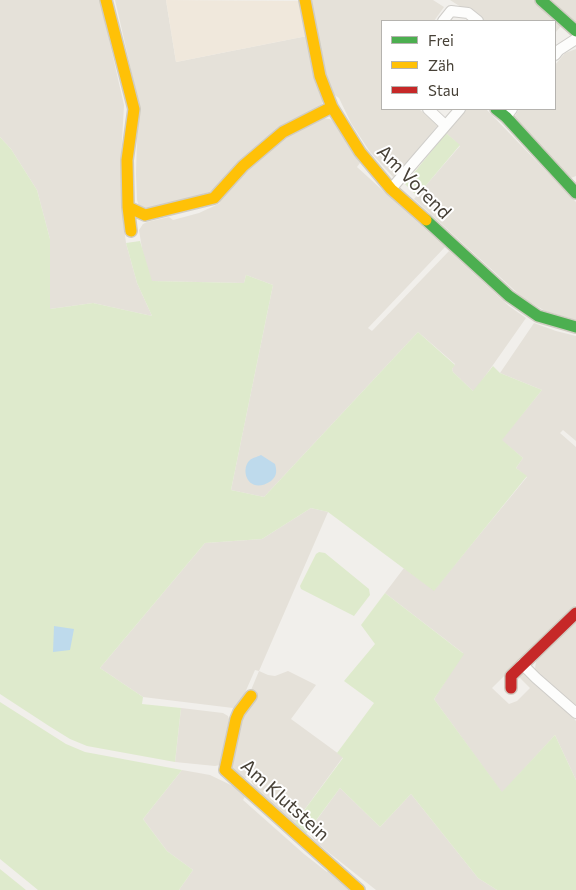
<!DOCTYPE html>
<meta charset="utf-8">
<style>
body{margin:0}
#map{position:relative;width:576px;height:890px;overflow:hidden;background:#f1efeb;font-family:Commissioner,sans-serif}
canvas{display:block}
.legend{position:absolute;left:381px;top:20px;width:175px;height:90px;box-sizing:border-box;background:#fff;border:1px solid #b5b3af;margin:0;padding:6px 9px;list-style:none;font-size:15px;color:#474137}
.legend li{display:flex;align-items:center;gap:10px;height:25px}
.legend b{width:25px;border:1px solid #b5b3af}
</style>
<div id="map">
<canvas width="576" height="890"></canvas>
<ul class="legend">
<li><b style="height:6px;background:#4caf50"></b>Frei</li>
<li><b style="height:6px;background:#ffc107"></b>Zäh</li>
<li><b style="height:6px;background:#c62828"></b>Stau</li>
</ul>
</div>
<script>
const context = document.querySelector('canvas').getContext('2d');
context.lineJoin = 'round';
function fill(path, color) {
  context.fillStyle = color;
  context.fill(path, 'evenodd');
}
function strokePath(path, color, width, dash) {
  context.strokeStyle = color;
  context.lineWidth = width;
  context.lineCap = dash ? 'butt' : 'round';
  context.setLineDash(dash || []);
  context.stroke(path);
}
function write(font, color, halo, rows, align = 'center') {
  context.font = font + ' Commissioner,sans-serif';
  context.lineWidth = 4;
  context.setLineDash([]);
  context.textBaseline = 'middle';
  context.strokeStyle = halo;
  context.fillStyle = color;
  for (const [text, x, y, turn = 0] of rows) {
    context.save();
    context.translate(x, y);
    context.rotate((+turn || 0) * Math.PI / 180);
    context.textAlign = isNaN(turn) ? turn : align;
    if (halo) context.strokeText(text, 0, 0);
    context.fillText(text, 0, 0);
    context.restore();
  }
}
const residential = new Path2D(`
 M0,0H100L124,105L121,158L123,219L126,243L137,283L152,316L93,303L50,309V239L37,190L11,149L0,137Z
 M115,0H166L176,62L307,36L323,101L322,104L210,192L149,210L139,206L137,200L136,174L138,100Z
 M311,0H433L444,7L434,21H382V109H419L438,125L394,178L370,152L351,123L339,98L330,92Z
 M450,0H535L562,25L555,33V21H483Z
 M544,0H576V26Z
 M576,49V176L571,178L514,118L519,109H555V65L565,53Z
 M466,109H486L576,202V320L545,311L523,298L414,199L460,146L446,133Z
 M322,118L330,119L335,123L360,163L357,167L445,247L368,328L372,331L449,251L509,306L526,318L474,392L453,372L452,369L455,364L418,332L264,497L231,490L273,285L246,275L244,283L151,281L143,255L139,230L143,224L147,222L169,217L173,220L199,213L214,206L220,203L219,200L266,152L292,134Z
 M534,323L556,331L576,336V441L563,430L560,433L576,447V605L492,688L509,704L517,701L530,688L519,677L524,672L572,716L576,721V780L555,735L502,793L434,699L463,653L385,593L404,568L434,590L527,477L516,468L523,458L501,440L542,390L500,373Z
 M311,508L328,512L259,671L268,675L275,676L288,671L316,685L291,719L343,757L294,824L255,789L248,775L244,780L234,770L232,767L238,721L259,671L255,670L240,704L233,708L143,697L100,668L205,543L262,539Z
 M576,620V706L566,697L564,699L536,673L535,669L536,661Z
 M181,708L223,713L228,716L229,719L220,765L215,766L175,762Z
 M182,770L210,775L237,788L246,795L243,800L304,854L327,872L330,868L358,890H179L193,870L167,851L143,819Z
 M340,788L380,827L411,794L478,878L497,890H376L323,848L315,841L311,835L313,825Z`);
const commercial = new Path2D(`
 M166,0L301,1L307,36L176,62Z`);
const green = new Path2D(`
 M446,133L460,145L417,196L405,184Z
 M0,137L11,149L37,190L50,239V309L93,303L152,316L137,283L126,243L140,241L152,281L244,283L246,275L273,285L231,490L264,497L418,332L455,365L452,369L453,372L473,391L493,366L500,373L542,390L502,440L523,458L516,468L527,476L434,591L328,512L311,508L262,539L205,543L100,668L143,697L142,704L181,708L175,762L87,746L70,739L49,726L0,694Z
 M319,552L325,553L369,589L370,595L354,616L301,589L300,586L316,554Z
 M385,593L464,654L434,699L502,792L555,735L576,780V890H497L478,878L411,794L380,827L340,788L306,834L294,824L343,758L337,753L374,703L344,681L375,644L361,625Z
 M0,702L66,744L85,752L182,770L143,819L167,851L193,870L179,890H38L0,859Z
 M0,869L26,890H0Z`);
const water = new Path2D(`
 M261,455L275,464C277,471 277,476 271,481C249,496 239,470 250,460C252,458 257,457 261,455Z
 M54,626L74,629L70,650L53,652Z`);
const street = new Path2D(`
 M443,21L451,11L468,13L478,21
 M555,55L559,50L576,39
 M428,109L445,125
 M506,117L512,109
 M391,189L460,109
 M522,664L536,678L576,713`);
const fast = new Path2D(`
 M541,0L576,31
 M496,109L506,117L576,193
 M426,220L509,296L538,316L576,327`);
const slow = new Path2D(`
 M106,0L134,109L127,160L128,207L131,231
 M305,0L320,76L332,107L360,152L391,189L426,220
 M128,207L145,215L214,198L243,166L283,132L332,107
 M251,696L239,712L236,719L225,770L359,890`);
const jam = new Path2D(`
 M511,688V676L576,613`);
const streetNames = [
 ["Am Vorend",414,182,45],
 ["Am Klutstein",285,800,42]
];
fill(residential, '#e5e1d9');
fill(commercial, '#f0e8dc');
fill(green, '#deeacc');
fill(water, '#bedaec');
strokePath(street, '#cfcdc9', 12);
strokePath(fast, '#d0ccc2', 14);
strokePath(slow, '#d0ccc2', 14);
strokePath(jam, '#d0ccc2', 14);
strokePath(street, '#fdfdfc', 10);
strokePath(fast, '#4caf50', 11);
strokePath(slow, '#ffc107', 11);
strokePath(jam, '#c62828', 11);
write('19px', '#474137', '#fff', streetNames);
</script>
